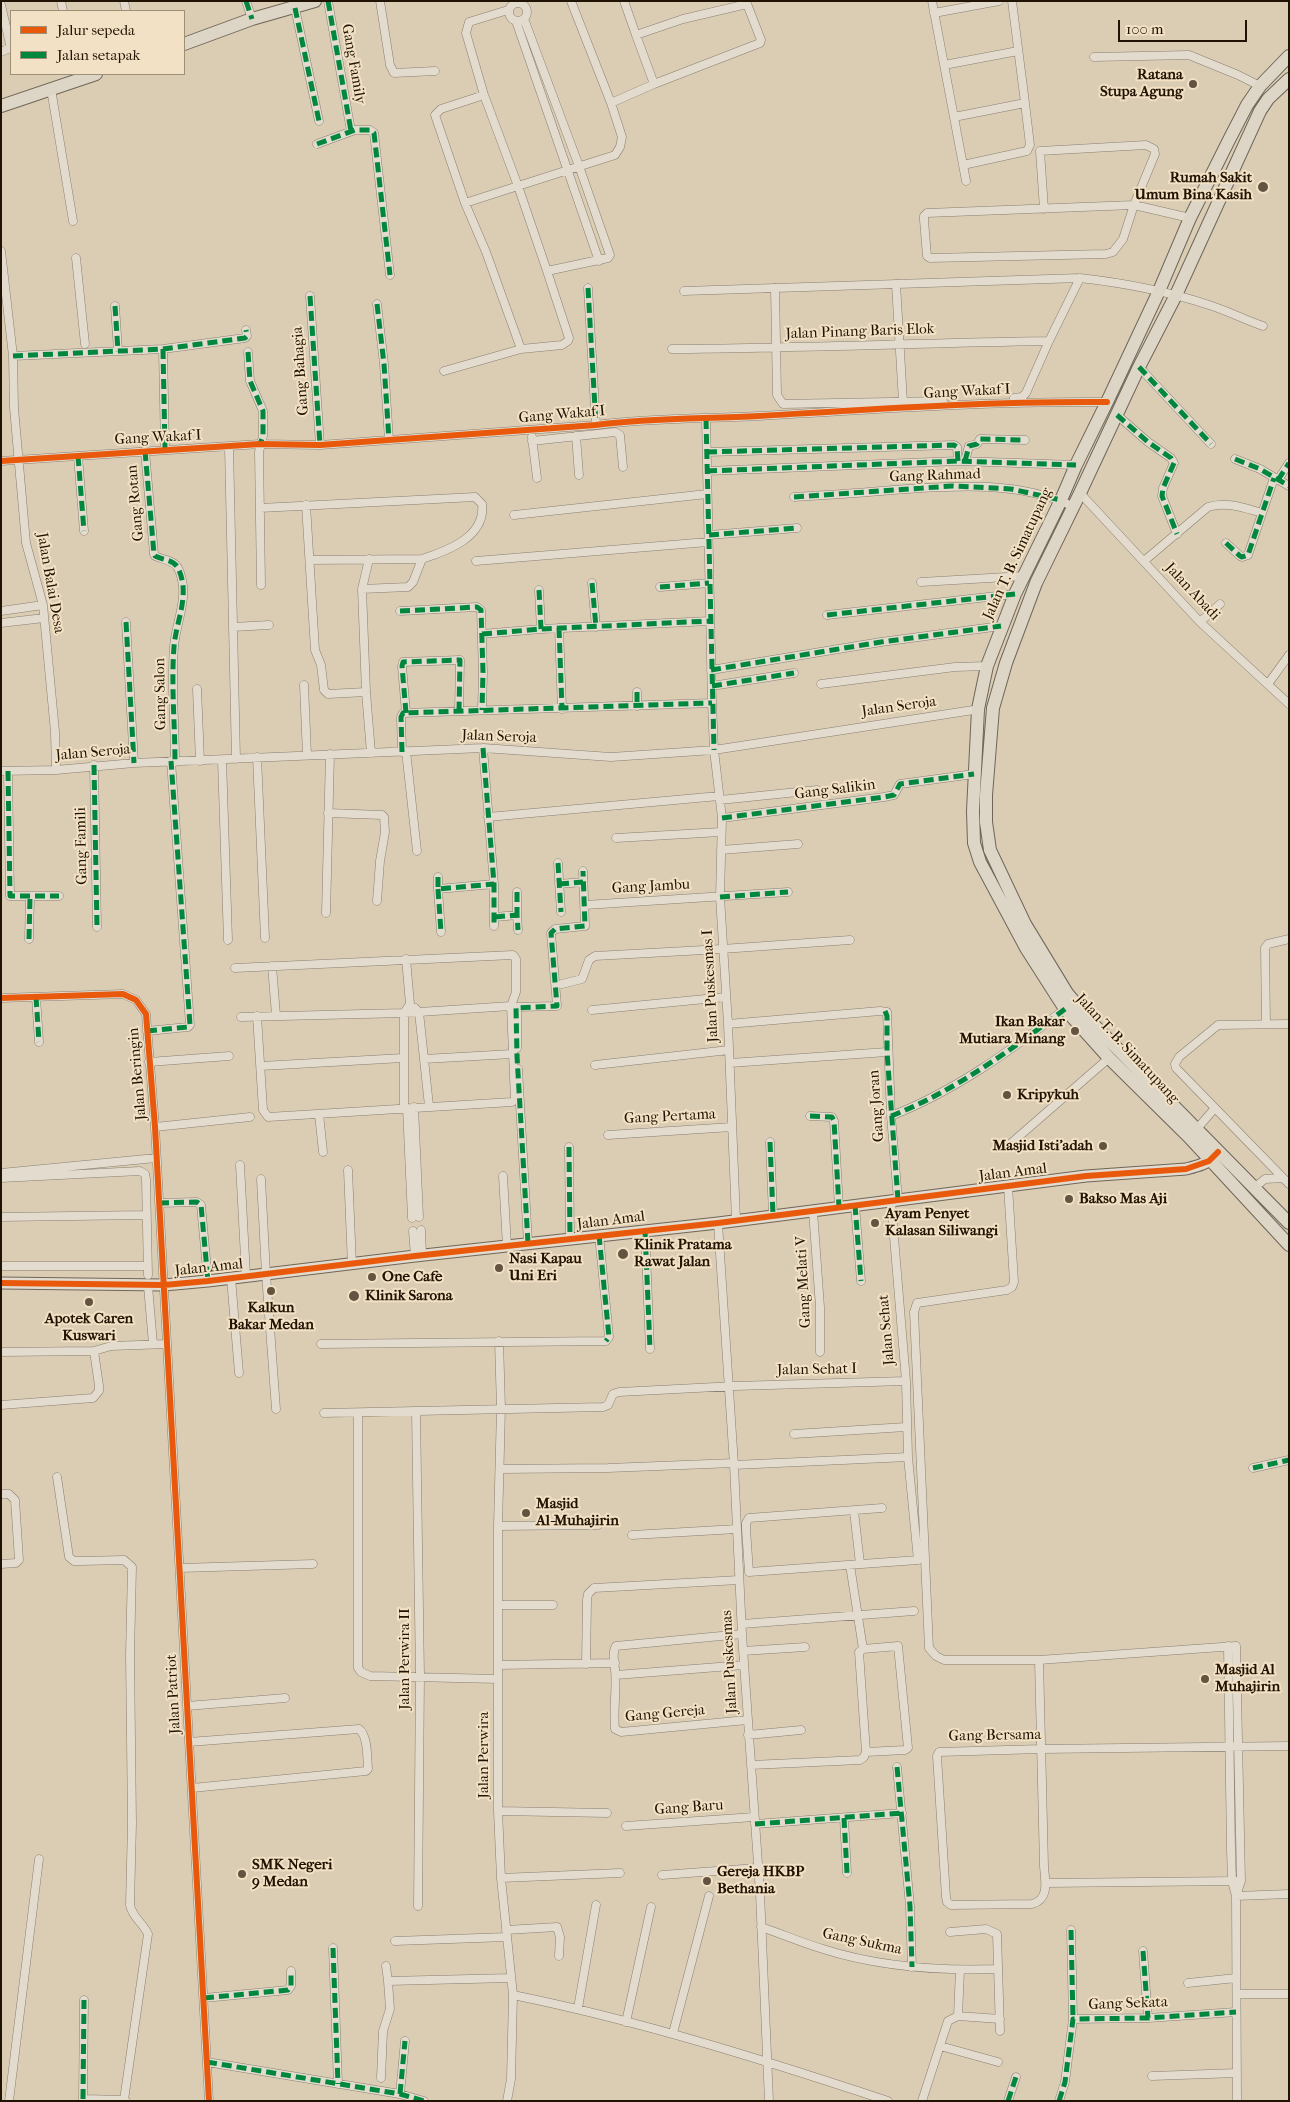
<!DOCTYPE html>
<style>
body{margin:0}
#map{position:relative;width:1290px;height:2102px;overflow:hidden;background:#dbcdb4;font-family:"IM FELL French Canon",serif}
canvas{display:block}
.frame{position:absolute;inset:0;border:2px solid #211303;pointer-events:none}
.legend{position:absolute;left:10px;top:10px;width:175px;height:65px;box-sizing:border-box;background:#f2e1c4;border:1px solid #9e8f77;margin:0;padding:6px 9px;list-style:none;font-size:15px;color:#211303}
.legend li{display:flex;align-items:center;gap:10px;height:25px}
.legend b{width:25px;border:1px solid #9e8f77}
.scale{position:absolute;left:1118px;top:20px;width:129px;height:22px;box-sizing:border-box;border:2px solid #211303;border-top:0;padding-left:6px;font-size:15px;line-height:18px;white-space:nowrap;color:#211303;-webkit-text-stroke:4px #f2e1c4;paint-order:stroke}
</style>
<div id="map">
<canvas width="1290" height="2102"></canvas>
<div class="frame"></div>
<ul class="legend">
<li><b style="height:6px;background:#e8590c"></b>Jalur sepeda</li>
<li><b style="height:6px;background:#00873e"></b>Jalan setapak</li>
</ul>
<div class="scale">100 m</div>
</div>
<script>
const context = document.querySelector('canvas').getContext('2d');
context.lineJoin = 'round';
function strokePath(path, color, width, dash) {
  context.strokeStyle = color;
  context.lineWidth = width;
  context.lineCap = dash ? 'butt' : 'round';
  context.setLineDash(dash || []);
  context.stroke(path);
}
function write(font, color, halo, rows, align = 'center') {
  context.font = font + ' "IM FELL French Canon",serif';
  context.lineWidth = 4;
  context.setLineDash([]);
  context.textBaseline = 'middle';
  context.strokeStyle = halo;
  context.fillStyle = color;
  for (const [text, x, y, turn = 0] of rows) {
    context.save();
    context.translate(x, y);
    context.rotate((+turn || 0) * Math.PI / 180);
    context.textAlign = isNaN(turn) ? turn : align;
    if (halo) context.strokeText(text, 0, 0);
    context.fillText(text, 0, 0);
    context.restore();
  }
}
const street = new Path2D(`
 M61,1L63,11
 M124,1L126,11
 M246,1L252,19
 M328,1L351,131
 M380,1L390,65L394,73L435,71
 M932,1L963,165L1027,151L1030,145L1025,103
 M509 12a9 9 0 1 1 18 0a9 9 0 1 1-18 0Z
 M1,5L10,44V48L1,52
 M295,8L319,121
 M508,10L469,22L466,33L484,95L518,186L547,271
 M934,13L999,1
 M524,19L579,166L610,255L608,258L547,271L569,338L568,341L562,345L521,349L486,252L465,203L568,170L615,155L620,147L622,137L611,103L571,1
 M516,21L599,261
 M636,35L654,84
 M1094,57L1189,55L1238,75L1260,86
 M944,65L1018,51
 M51,89L73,221
 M611,103L654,84L760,43L761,40L747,4L683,19L636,35L624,1
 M954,117L1025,103L1012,1
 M317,144L355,130H370L374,133L390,275
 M963,165L966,181
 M465,203L435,115L441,109L484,95
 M1044,209L1040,151L1146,145L1154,149L1155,154L1134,205L1123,239L1113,252L1106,254L930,258L927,256L924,220V216L927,213L1134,205L1190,218
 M1,251L13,356L14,408L26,543L43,605L55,732L56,770
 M76,258L85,344
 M896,284L903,402
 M588,288L596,425
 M775,288L777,395L783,404L943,401
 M684,291L1080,278C1124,283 1167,291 1209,305C1228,311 1245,320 1263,326
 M310,296L320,445
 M377,304L384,364L389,440
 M115,306L118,351
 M163,349L165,449
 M672,349C798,348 923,343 1049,341
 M248,352L250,381L263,411V436L259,452L261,585
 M13,356L163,349L245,338L247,336L246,330
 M1139,367L1211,444
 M444,371L521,349
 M1014,398L1022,397L1026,393L1049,341L1080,278
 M1117,415L1148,442L1171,458L1174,463L1163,488L1162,496L1177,534
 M706,419L712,703L714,750L722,818L720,897L728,1024L736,1220
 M576,436L579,475
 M532,437L537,478
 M532,441L615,432L620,435L623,467
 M229,447L236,759
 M145,451L154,554L155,556C163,560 174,560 178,568C191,595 176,620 174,647C171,685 175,724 175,762
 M707,452L954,445L957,447L958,461
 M78,456L84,531
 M1235,459L1260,469L1289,486
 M1,461L260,444L320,445L596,425C650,418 704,419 759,416C875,409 991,401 1107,402
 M965,461L969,446L977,444L980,439L1025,440
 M707,471L958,461L1076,465
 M1278,480L1289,463
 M1080,493L1200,622L1289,704
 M794,497C827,495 860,493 893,490C952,486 1019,480 1074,507
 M306,505L315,650L321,665L324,690L328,694L366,692
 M260,508L475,497L482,504C486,537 447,551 422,559L310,560
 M514,515L707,494
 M709,535L797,528
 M1226,543L1240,556L1242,557L1248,555L1274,478
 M369,559L362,589L366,692L371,753
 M476,561L708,542
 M1144,561L1208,507C1227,501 1244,508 1262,513
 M921,582L1024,576
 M592,583L596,627
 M660,587L709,583
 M362,589L408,587L413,582L422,559
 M539,590L541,629
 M1,611L43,605
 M400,611L477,607L481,610L483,672L482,710
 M827,615L1015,594
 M126,622L134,763
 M1200,622L1220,604
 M1,623L44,618
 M233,627L269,625
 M559,628L562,709
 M482,634L541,629L710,621
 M711,670L881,642L1001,626
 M821,684L955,667L987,666
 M1268,684L1289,655
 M304,685L307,755
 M712,686L794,673
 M197,689L200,761
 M637,692V706
 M406,713L402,666L403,662L460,660L459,711
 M483,748L494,884V926
 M406,751L417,851
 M402,752L401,717L403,713L712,703
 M257,757L265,938
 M222,760L228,940
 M94,765L97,927
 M1,771L56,770L134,763L483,748L611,757L714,750L980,709
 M8,771L10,896H59
 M720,800L817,790
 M328,813L382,815L384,817L385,832L380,861L377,901
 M488,817L719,796
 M722,818L884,797L894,795L900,784L974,774
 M616,838L721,832
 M721,850L798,844
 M558,863L561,912
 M438,877V889L494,884
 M559,884L583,882
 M438,889L441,932
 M517,892V915
 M585,905L788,892
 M326,913L330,754
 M495,917L517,915L518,930
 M29,939L30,897
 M272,966L276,1015
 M235,968L513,955L516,959V992L511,1006L515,1100L512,1102L268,1117L263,1110L257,1016
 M562,984L582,979L589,960L595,956L722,949L850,940
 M36,997L39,1042
 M1,998L123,994L136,1000L146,1014L155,1127L209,2101
 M415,1008L419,1012L429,1106
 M592,1010L726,997
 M241,1017L404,1013L511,1006
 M728,1024L880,1011L887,1012L891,1116L898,1200
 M1266,1024L1265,948L1268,944L1289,939
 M1289,1024L1218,1025L1179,1057L1175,1064L1176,1068L1289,1184
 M147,1031L188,1027L190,1025L171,761
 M517,1048V1007L557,1006L551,933L555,929L585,926L583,871
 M424,1059L512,1054
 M149,1062L229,1056
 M730,1063L887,1052
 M595,1065L729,1050
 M261,1066L403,1058
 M518,1069L528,1243
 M414,1107L419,1217
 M407,1108L412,1218
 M404,1109V1013L410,1004L406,959
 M319,1114L323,1152
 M810,1116L832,1117L834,1121L839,1207
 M891,1116C955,1091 1011,1050 1065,1009
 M155,1127L250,1117
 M1195,1131L1215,1108
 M608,1135L732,1127
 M770,1142L773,1215
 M1009,1145L1109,1058
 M569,1147L570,1239
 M240,1165L246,1276
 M348,1170L352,1265
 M1,1173L156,1158
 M503,1176L507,1246
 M1,1178L140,1171L145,1174L146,1179L148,1275
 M261,1179L266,1274L276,1409
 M1008,1186L1014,1282L1012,1287L1007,1290L917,1303L914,1312L929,1648L936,1656L944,1660H1039L1236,1646L1241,1881L1236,1896
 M1255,1187L1265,1179L1283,1178
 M159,1203L197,1202L201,1205L208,1281
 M855,1205L861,1281
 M813,1211L820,1307V1352
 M1,1217L145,1215
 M718,1223L734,1465L742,1634L760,1893L769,2101
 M421,1230L422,1255
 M645,1230L650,1349
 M413,1231L415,1256
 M1,1266H147
 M231,1278L239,1373
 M148,1286L153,1344
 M499,1341L501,1408L498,1526V1811L501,1878L513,1995L511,2079L507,2101
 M321,1344L606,1341L609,1337L599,1235
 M1,1352L94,1351L111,1346L167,1344
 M1,1405L93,1398L99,1391V1386L94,1351
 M416,1411L420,1676L418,1906
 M324,1413L603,1407L608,1405L613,1394L619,1392L735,1386L906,1381
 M358,1413V1668L361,1672L370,1676L498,1679
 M794,1434L906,1427
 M734,1465L908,1457
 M1253,1468L1289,1460
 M500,1469L608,1468L734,1463
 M57,1477L69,1557L74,1561H80L124,1560L132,1567L130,1655L132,1823L130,1905C132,1917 143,1923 148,1934L124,2100L126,2101
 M1,1494H9L15,1500L19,1560L16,1563L1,1564
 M882,1508L749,1518L746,1523V1529L749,1572L918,1560L908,1457L906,1381L891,1201
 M854,1511L860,1564
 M498,1526L598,1525
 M632,1535L737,1529
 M850,1565L863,1649
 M180,1568L313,1564
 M498,1605H553
 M742,1624L914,1611
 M742,1634L616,1646C612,1652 614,1662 615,1669C617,1689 613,1709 615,1729L621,1732L747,1720
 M1228,1646L1231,1850L1232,1881L1236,1896L1237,2101
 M743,1651L805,1647
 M1039,1660L1044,1866C1045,1881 1050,1899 1032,1904L951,1905L947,1902L946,1897L937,1756L939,1752L1041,1749L1289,1746
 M586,1664L587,1600L588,1594L594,1588L739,1580
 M498,1665L615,1663
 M616,1675L744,1665
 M187,1706L285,1698
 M748,1735L801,1730
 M189,1742L359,1729C368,1736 367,1757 368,1769L366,1771L192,1788
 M751,1765L860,1760L864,1757L866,1752L859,1652L863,1649L898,1646L908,1748L905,1750L866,1752
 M897,1767L910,1906L912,1967
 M498,1811L607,1813
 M844,1818L847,1873
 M755,1824L902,1813
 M626,1826L754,1817
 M662,1875L757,1868
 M501,1878L620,1873
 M1046,1883L1236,1881
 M1236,1896L1289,1894
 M761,1927C782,1934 802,1943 823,1949C879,1967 940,1971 998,1969
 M506,1930L557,1927L560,1937L559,1956
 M1071,1930L1073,2019
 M950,1932L986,1929L997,1934L1000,2031
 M395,1941L507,1937
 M333,1948L338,2084
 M1143,1951L1148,2018
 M386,1966L388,1981L511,1978
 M1188,1983L1236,1978
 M1237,1994H1289
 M513,1995C641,2021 764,2060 888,2101
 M204,1998L288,1990L291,1986V1971
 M578,2008L596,1905
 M958,2016L960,1970
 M626,2022L651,1907
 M673,2033L709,1896
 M940,2046L998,2062
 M207,2062L400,2094L424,2101
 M1152,2076L1237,2073
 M381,2078L383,2031L390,2009L388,1981
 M400,2094L405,2041
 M83,2099L124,2100
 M9,2101L39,1859
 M83,2101L84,2000
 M922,2101L948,2021L958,2016L1000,2019
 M1008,2101L1016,2077
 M1059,2101L1065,2082L1073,2019L1148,2018L1236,2012`);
const secondary = new Path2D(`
 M1,1283L164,1285L208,1281L415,1256L718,1223L1086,1176L1186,1169C1198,1166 1207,1164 1215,1155`);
const primary = new Path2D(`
 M184,44L252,19L315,1
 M1289,56L1260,86L1247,105L1229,140L1190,218L1159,291L1107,402L1076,465L1061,500L1015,594L987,666L978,709L973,811L974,843L980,862L1026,948L1065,1009L1109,1058L1189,1137L1289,1245
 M1289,79L1268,99L1260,111L1176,295L1139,367L1080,493L1036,583L1006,663L993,708L986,795V822L990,850L1025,924L1067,993L1093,1024L1289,1223
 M1,106L96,74`);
const quiet = new Path2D(`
 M246,1L252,19
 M328,1L351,131
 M295,8L319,121
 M317,144L355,130H370L374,133L390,275
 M588,288L596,425
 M310,296L320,445
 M377,304L384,364L389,440
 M115,306L118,351
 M163,349L165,449
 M248,352L250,381L263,411V436L260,444
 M13,356L163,349L245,338L247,336L246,330
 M1139,367L1211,444
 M1117,415L1148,442L1171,458L1174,463L1163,488L1162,496L1177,534
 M706,419L714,750
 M145,451L154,554L155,556C163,560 174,560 178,568C191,595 176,620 174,647C171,685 175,724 175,762
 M707,452L954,445L957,447L958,461
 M78,456L84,531
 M1235,459L1260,469L1289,486
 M965,461L969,446L977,444L980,439L1025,440
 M707,471L958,461L1076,465
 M1278,480L1289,463
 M794,497L952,486L1011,489L1061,500
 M709,535L797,528
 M1226,543L1240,556L1242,557L1248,555L1274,478
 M592,583L596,627
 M660,587L709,583
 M539,590L541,629
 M400,611L477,607L481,610L483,672L482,710
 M827,615L1015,594
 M126,622L134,763
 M559,628L562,709
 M482,634L541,629L710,621
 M711,670L881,642L1001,626
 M712,686L794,673
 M637,692V706
 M406,713L402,666L403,662L460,660L459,711
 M483,748L494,884V926
 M402,752L401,717L403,713L712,703
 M94,765L97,927
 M8,771L10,896H59
 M722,818L884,797L894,795L900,784L974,774
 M558,863L561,912
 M438,877V889L494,884
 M559,884L583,882
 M438,889L441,932
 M517,892V915
 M720,897L788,892
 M495,917L517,915L518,930
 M29,939L30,897
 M36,997L39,1042
 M885,1011L887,1016V1052L898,1200
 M147,1031L188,1027L190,1025L171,761
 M810,1116L832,1117L834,1121L839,1207
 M891,1116C955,1091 1011,1050 1065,1009
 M770,1142L773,1215
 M569,1147L570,1239
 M159,1203L197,1202L201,1205L208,1281
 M855,1205L861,1281
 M645,1230L650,1349
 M599,1235L609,1337L606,1341
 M528,1243L517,1056L516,1008L557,1006L551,933L555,929L585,926L583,871
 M1253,1468L1289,1460
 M897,1767L910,1906L912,1967
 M844,1818L847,1873
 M755,1824L902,1813
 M1071,1930L1073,2019
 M333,1948L338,2084
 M1143,1951L1148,2018
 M204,1998L288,1990L291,1986V1971
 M207,2062L400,2094L424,2101
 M400,2094L405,2041
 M83,2099L84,2000
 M1008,2101L1016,2077
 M1059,2101L1065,2082L1073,2019L1148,2018L1236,2012`);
const cycleway = new Path2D(`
 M1,461L260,444L320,445L596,425C650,418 704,419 759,416C875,409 991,401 1107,402
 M1,998L123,994L136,1000L146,1014L155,1127L209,2101
 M1,1283L164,1285L208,1281L415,1256L718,1223L1086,1176L1186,1169L1209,1161L1218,1152`);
const markers = [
 [1193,84,5,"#625441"],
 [1263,187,6,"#625441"],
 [1075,1031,5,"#625441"],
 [1007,1095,5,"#625441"],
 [1103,1146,5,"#625441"],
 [1069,1199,5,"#625441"],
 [875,1223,5,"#625441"],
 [623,1254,6,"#625441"],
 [499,1268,5,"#625441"],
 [372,1277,5,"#625441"],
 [271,1291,5,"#625441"],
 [354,1296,6,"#625441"],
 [89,1302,5,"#625441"],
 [526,1513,5,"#625441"],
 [1205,1679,5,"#625441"],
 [242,1874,5,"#625441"],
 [707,1881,5,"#625441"]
];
const streetNames = [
 ["Gang Family",353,64,80],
 ["Jalan Pinang Baris Elok",860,332,-2],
 ["Gang Bahagia",301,371,-94],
 ["Gang Wakaf I",967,392,-3],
 ["Gang Wakaf I",562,415,-5],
 ["Gang Wakaf I",158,438,-3],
 ["Gang Rahmad",935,476,-2],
 ["Gang Rotan",136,503,-95],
 ["Jalan T. B. Simatupang",1018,554,-65],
 ["Jalan Balai Desa",50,583,80],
 ["Jalan Abadi",1192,592,47],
 ["Gang Salon",161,694,-91],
 ["Jalan Seroja",899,707,-8],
 ["Jalan Seroja",499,737,2],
 ["Jalan Seroja",93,753,-5],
 ["Gang Salikin",835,790,-7],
 ["Gang Famili",82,846,-91],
 ["Gang Jambu",651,887,-3],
 ["Jalan Puskesmas I",711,986,-93],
 ["Jalan T. B. Simatupang",1127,1049,47],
 ["Jalan Beringin",138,1074,-95],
 ["Gang Joran",877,1106,-94],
 ["Gang Pertama",670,1117,-3],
 ["Jalan Amal",1013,1173,-7],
 ["Jalan Amal",611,1221,-7],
 ["Jalan Amal",209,1268,-6],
 ["Gang Melati V",804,1282,-93],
 ["Jalan Sehat",887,1330,-95],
 ["Jalan Sehat I",817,1370,-1],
 ["Jalan Perwira II",405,1659,-90],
 ["Jalan Puskesmas",730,1662,-93],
 ["Jalan Patriot",174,1694,-93],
 ["Gang Gereja",665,1714,-5],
 ["Gang Bersama",995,1736,-1],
 ["Jalan Perwira",484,1755,-90],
 ["Gang Baru",689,1808,-4],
 ["Gang Sukma",862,1942,12],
 ["Gang Sekata",1128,2004,-2]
];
const poiNames = [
 ["Ratana",1183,75,"right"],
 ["Stupa Agung",1183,92,"right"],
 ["Rumah Sakit",1252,178,"right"],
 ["Umum Bina Kasih",1252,195,"right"],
 ["Ikan Bakar",1065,1022,"right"],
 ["Mutiara Minang",1065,1039,"right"],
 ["Kripykuh",1017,1095],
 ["Masjid Isti'adah",1093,1146,"right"],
 ["Bakso Mas Aji",1079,1199],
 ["Ayam Penyet",885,1214],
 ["Kalasan Siliwangi",885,1231],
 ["Klinik Pratama",634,1245],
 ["Rawat Jalan",634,1262],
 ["Nasi Kapau",509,1259],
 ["Uni Eri",509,1276],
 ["One Cafe",382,1277],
 ["Klinik Sarona",365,1296],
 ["Kalkun",271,1308,"center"],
 ["Bakar Medan",271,1325,"center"],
 ["Apotek Caren",89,1319,"center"],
 ["Kuswari",89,1336,"center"],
 ["Masjid",536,1504],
 ["Al-Muhajirin",536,1521],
 ["Masjid Al",1215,1670],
 ["Muhajirin",1215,1687],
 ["SMK Negeri",252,1865],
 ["9 Medan",252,1882],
 ["Gereja HKBP",717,1872],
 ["Bethania",717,1889]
];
strokePath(street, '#8a7f70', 9);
strokePath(secondary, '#6f6658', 13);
strokePath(primary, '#6f6658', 14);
strokePath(street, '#e2dbce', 8);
strokePath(secondary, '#e2dbce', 11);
strokePath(primary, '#ddd5c6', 12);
strokePath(quiet, '#00873e', 5, [10, 5]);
strokePath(cycleway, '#e8590c', 6);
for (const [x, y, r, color] of markers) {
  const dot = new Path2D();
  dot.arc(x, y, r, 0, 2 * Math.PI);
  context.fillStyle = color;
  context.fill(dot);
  strokePath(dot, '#f2e1c4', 2);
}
write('15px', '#211303', '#f2e1c4', streetNames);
write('bold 15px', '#211303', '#f2e1c4', poiNames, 'left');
</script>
